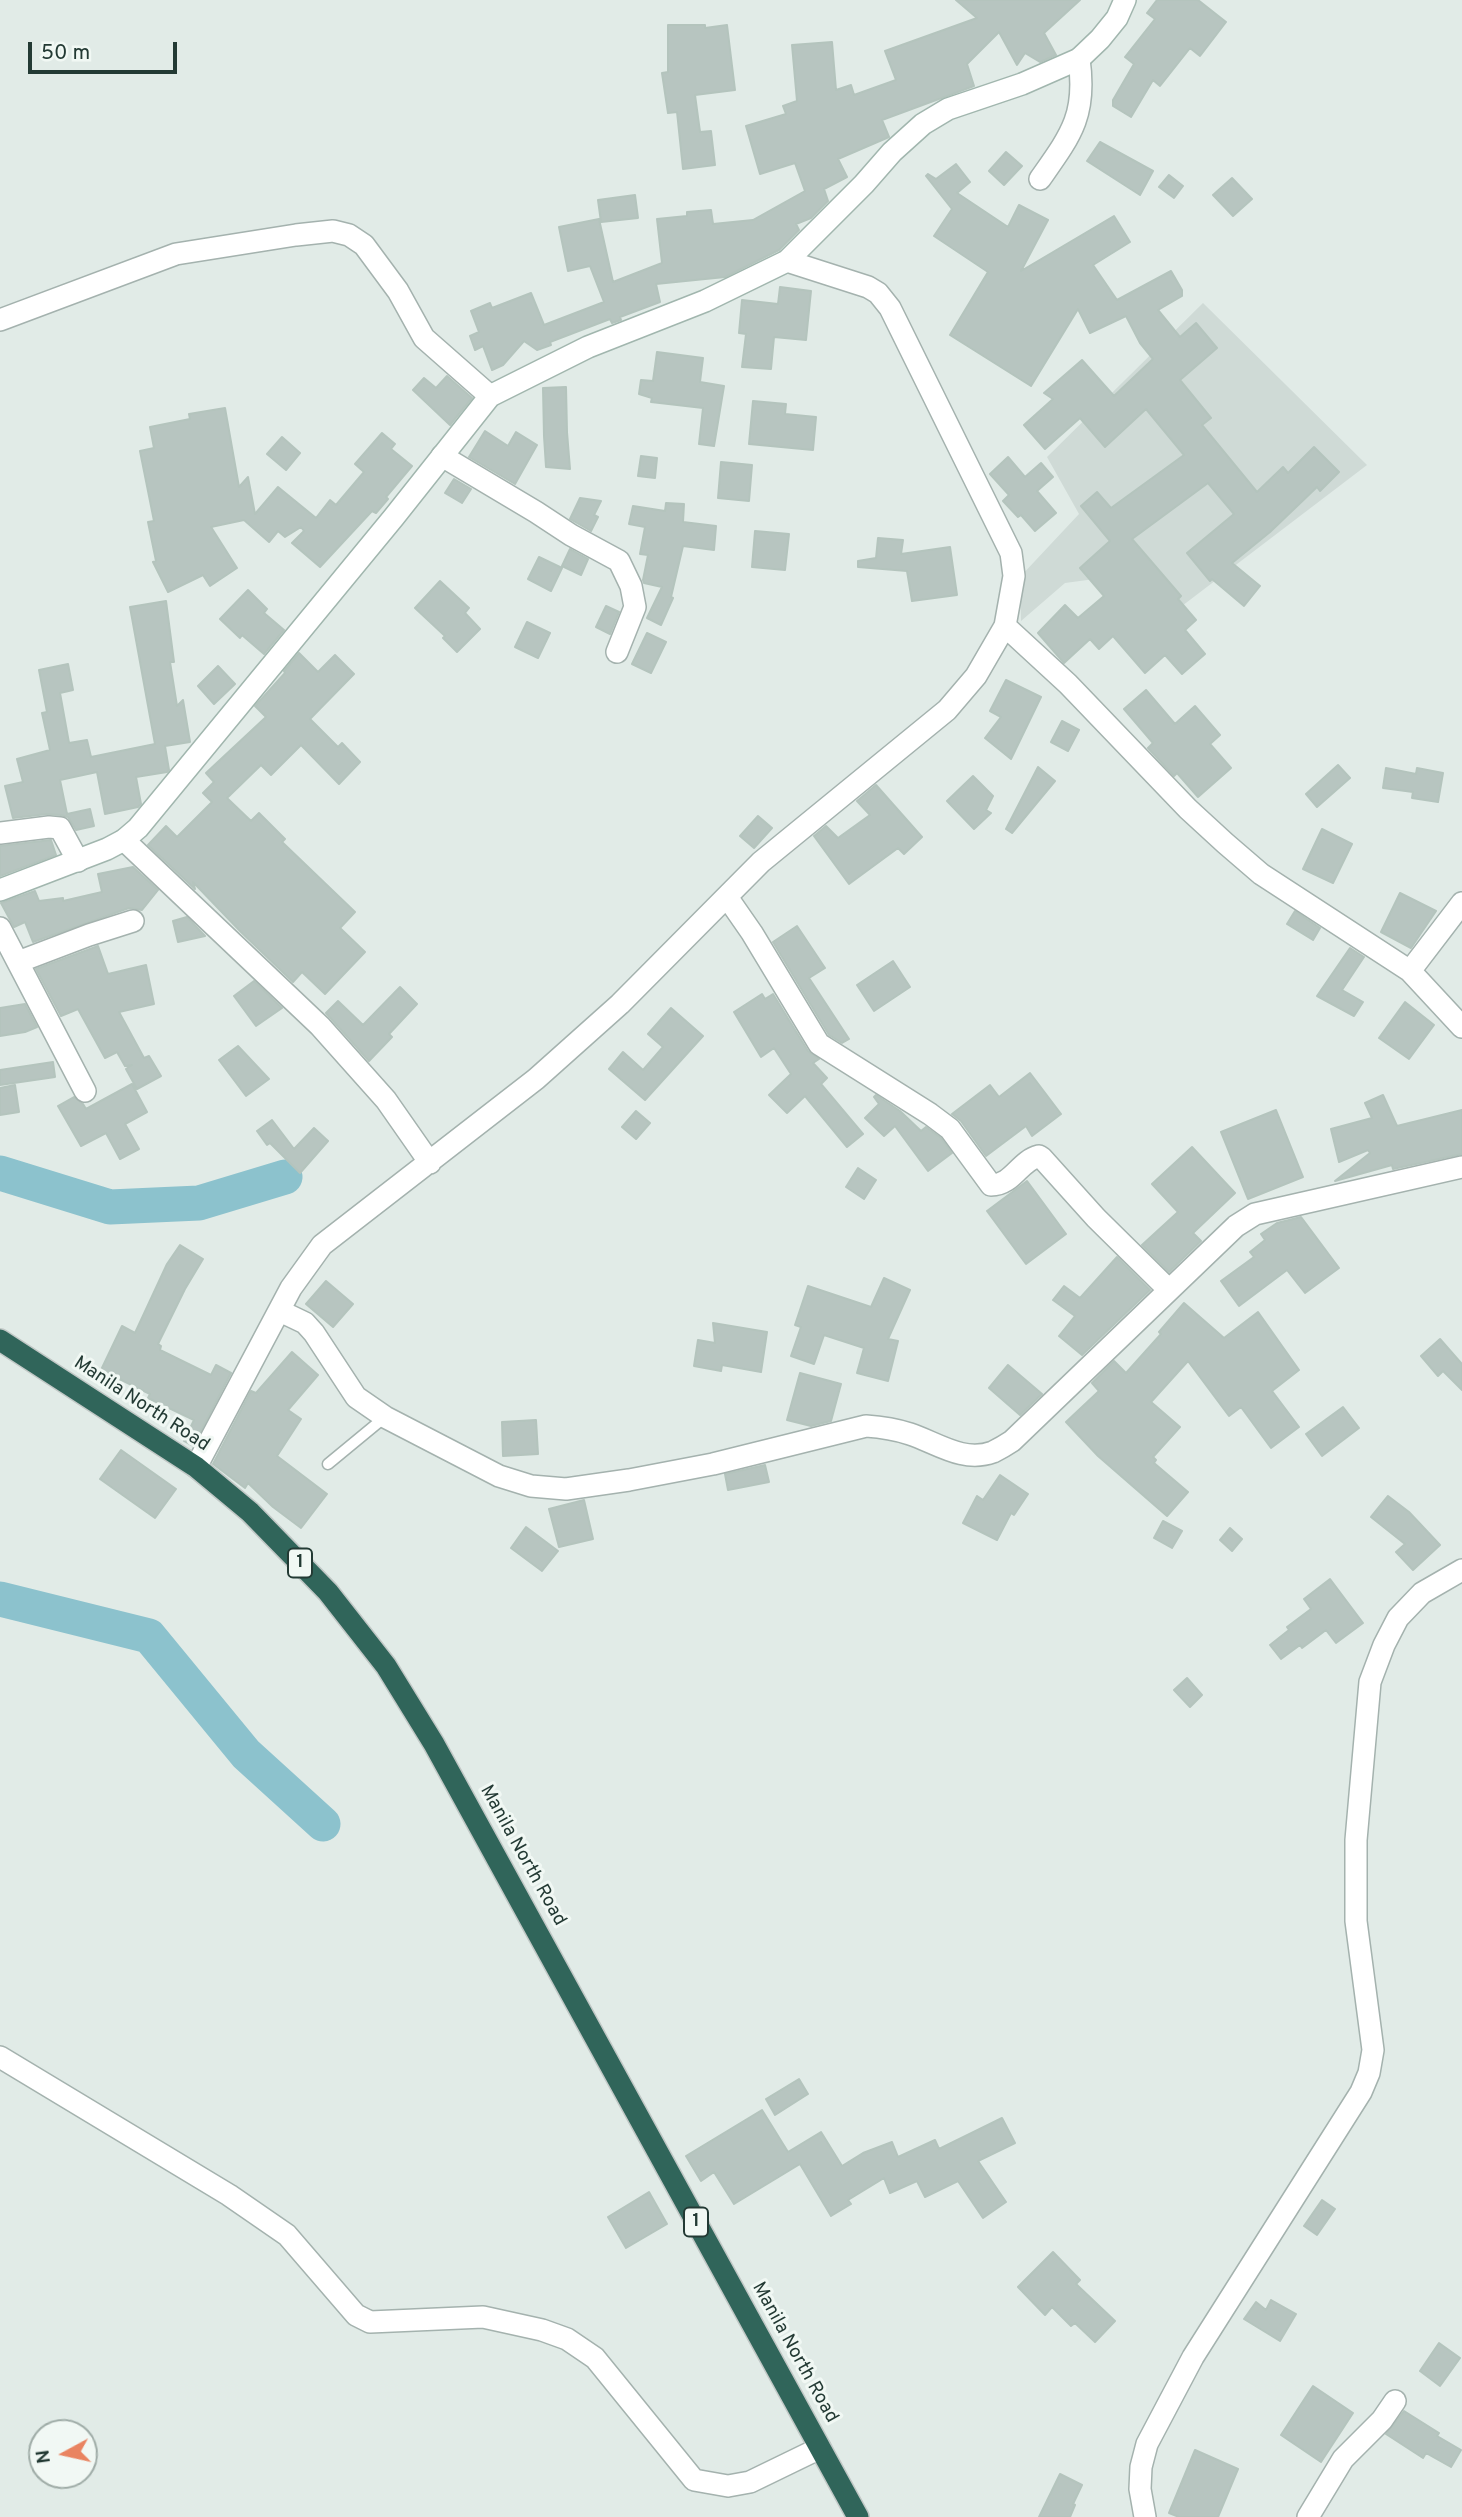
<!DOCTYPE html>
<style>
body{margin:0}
#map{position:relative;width:1462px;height:2517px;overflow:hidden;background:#e1ebe7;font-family:Overpass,sans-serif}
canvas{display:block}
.north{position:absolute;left:28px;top:2419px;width:70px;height:70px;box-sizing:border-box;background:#f1f8f4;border:2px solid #9faca7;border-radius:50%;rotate:262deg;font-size:19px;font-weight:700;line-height:28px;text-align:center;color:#233a34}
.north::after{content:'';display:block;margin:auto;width:24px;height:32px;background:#e98461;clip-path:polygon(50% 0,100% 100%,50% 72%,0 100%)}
.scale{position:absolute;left:28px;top:42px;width:149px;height:32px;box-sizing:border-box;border:4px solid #233a34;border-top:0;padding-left:9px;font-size:21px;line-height:24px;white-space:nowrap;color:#233a34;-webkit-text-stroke:5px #f1f8f4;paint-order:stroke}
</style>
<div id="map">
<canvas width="1462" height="2517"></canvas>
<div class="north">N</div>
<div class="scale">50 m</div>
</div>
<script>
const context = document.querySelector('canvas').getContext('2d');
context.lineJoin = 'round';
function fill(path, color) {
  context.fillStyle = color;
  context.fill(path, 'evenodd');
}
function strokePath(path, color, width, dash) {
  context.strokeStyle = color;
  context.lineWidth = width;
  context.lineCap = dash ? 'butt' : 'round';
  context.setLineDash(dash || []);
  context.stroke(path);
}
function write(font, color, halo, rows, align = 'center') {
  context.font = font + ' Overpass,sans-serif';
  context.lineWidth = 6;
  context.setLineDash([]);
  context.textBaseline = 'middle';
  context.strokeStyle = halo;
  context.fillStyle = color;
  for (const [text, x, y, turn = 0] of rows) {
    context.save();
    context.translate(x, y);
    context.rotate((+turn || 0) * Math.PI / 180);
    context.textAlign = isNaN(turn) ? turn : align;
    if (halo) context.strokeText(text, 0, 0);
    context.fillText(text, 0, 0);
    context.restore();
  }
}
const built = new Path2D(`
 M1203,303L1367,465L1157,625L1117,576L1065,583L1021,621L1020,577L1079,514L1047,457Z`);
const river = new Path2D(`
 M0,1173L110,1207L199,1203L285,1177
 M0,1599L149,1636L246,1754L323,1824`);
const building = new Path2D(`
 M956,0H1080L1044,33L1056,55L1040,62L1025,53L1017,65L999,32L967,64L974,86L882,120L889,137L838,159L847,177L824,189L828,201L811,218L796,224L799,230L779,250L725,277L656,284L660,302L620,317L621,320L612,323L610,319L550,342L551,345L537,350L524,341L503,365L492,370L483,346L475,350L470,336L479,332L471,311L490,303L492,308L531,293L544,325L604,302L590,266L568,271L559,227L599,219L613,282L662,263L657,219L687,216V212L711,210L713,224L753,220L805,191L795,163L760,174L746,126L786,114L783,106L797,101L792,45L832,42L836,90L851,85L854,95L896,80L885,51L977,18Z
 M1157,0H1198L1226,22L1200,56L1190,48L1160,86L1153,80L1131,117L1113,106V100L1134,64L1125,57L1155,19L1147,13Z
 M668,25H705V28L727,25L735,90L695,95L700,132L711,131L715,165L683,169L677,112L668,113L662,73L668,72Z
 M1100,142L1153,171L1140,195L1087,161Z
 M1006,152L1022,166L1004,185L989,171Z
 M956,164L970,182L957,193L1008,227L1019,205L1048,220L1021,271L1114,216L1130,242L1093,265L1117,300L1171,271L1182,290V296L1158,310L1180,337L1196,323L1217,348L1180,380L1211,418L1202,425L1257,492L1283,467L1288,473L1314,447L1339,472L1320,491L1317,487L1270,532L1232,563L1260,586L1244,606L1212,579L1210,581L1187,553L1234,514L1208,483L1132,539L1181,596L1178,599L1196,620L1185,630L1205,654L1182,674L1165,655L1145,673L1113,636L1099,649L1090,639L1064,663L1038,633L1065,605L1078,618L1104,596L1080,568L1110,541L1081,506L1097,492L1111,508L1184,455L1146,409L1105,447L1080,418L1045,449L1024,425L1053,399L1044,393L1082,360L1114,396L1153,359L1140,343L1126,316L1090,333L1078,309L1031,386L950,335L988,272L934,236L952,209L926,176L928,174L936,179Z
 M1169,175L1183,186L1174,198L1159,187Z
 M1232,178L1252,199L1233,216L1213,195Z
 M635,195L638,218L601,222L598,200Z
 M780,287L811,291L806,340L774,337L771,369L742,367L746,334L739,333L742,300L778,304Z
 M657,352L703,358L700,382L724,386L714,446L699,444L703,408L651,402L652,398L639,394L641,380L653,381Z
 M447,376L472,398L450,425L413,390L424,378L436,388Z
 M566,387L567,432L570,469L546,467L544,436L543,388Z
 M753,401L786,404L785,414L816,417L813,450L749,444Z
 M225,408L239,487L248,477L255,514L278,487L316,518L330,500L336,505L364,472L355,464L382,433L395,444L391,449L412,466L386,497L388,499L376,513L372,511L320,567L292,543L304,531L301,527L285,537L278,531L269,542L244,520L211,527L237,568L210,586L203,575L168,592L153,562L156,561L148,522L154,521L140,451L154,448L150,427L190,419L189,414Z
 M485,431L508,446L516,432L537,445L515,484L469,457Z
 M282,437L300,453L286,470L267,454Z
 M641,456L657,458L655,478L638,476Z
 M1008,457L1025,477L1041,463L1053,477L1037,491L1056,513L1035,531L1021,515L1018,517L1003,501L1009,495L990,474Z
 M721,462L752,465L749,501L718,498Z
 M454,479L471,489L462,503L445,493Z
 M580,498L601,501L594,515L598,517L591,531L570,519Z
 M666,503L684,504L683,522L716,526L714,550L683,546L671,597L673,598L661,625L647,618L662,587L644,583L643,580L648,555L640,554L645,527L629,524L633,506L665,511Z
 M755,531L789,534L785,570L752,567Z
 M878,538L903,540L901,554L950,547L957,595L912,601L907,571L858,567V561L876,558Z
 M570,549L588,559L581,575L562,566Z
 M539,557L562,568L551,591L528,579Z
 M440,581L469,608L465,613L480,629L457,652L443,638L445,636L415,608Z
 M248,590L267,609L264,613L284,630L264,654L242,635L240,638L220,619Z
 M166,601L174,662H170L177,706L183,700L190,742L165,746L169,770L167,772L136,777L141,804L138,807L105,814L97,772L60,780L67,814L90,809L94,826L76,830L68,817L61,815L47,814L13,818L5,786L23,782L17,759L50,750L42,713L47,712L39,670L68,664L73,690L60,693L69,743L87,740L91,757L155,744L130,607Z
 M606,606L619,612L610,634L596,627Z
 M527,622L550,633L538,658L515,647Z
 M647,633L666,642L651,673L632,664Z
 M299,653L318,672L335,655L354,674L310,719L338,747L342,743L360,762L339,784L301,745L271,775L261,765L227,798L251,821L259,813L285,839L282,842L355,912L340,928L365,952L325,994L302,972L293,982L241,932L193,882L195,889L148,845L166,826L177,837L212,802L203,793L214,782L206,773L266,717L255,706L285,673L284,671Z
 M218,666L235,684L214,704L198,686Z
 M1006,680L1041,697L1011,759L985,738L1001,717L990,711Z
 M1146,690L1175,724L1195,706L1220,735L1210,744L1231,768L1198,797L1177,773L1174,776L1148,748L1153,743L1124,709Z
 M1062,721L1079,730L1068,751L1051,742Z
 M1338,765L1350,778L1317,807L1306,794Z
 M1038,767L1055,781L1012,833L1006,829Z
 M1386,768L1416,774L1417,768L1443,773L1438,802L1412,798L1413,792L1383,788Z
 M973,776L993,796L986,810L991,813L974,829L947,801Z
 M876,785L922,837L904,854L898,848L849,884L814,836L826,826L838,838L870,815L857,801Z
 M758,816L772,828L754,848L740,836Z
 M1322,829L1352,844L1333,883L1303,869Z
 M51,840L56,855L0,876V846Z
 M133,867L158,890L142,910L129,908L33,942L25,922L14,927L1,903L35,891L39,901L63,898V901L102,892L98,874Z
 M1400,893L1436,911L1411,948L1381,932Z
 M1295,911L1320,928L1313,940L1287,924Z
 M187,917L205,936L178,942L173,921Z
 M797,926L825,968L809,978L849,1039L842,1043L829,1035L773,942Z
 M98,946L108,974L146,965L154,1004L119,1012L144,1058L149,1056L161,1076L137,1089L126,1069L132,1065L125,1066L117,1052L105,1058L78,1009L61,1016L36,969Z
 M1350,948L1364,957L1342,990L1363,1002L1354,1016L1317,996Z
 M893,961L910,987L874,1011L857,985Z
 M254,981L282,1008L256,1026L234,996Z
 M400,987L417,1004L389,1034L392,1037L369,1061L326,1013L338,1001L363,1025Z
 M762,994L765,999L773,994L808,1051L819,1059L813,1063L827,1078L821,1084L863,1134L847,1147L805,1096L787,1113L769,1095L791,1074L774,1048L761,1057L734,1012Z
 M1405,1002L1434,1025L1409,1059L1379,1038Z
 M25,1004L37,1027L25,1032L0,1036V1008Z
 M671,1008L703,1036L645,1100L609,1069L623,1052L643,1070L663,1047L648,1034Z
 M238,1046L269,1079L246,1096L219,1060Z
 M53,1062L55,1077L0,1085V1070Z
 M1030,1073L1061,1114L1032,1136L1026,1126L986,1156L961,1121L952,1114L990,1085L999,1097Z
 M132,1084L147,1112L125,1124L139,1149L120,1159L106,1133L81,1146L58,1106L74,1097L83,1104L86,1109Z
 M15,1085L19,1112L0,1115V1088Z
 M876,1095L900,1111L921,1131L926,1127L941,1138L952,1153L928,1171L895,1126L884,1136L865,1118L879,1104L874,1097Z
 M1383,1095L1397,1126L1462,1110V1154L1393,1169L1392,1165L1335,1181L1370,1153L1368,1150L1339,1162L1331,1129L1372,1118L1365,1103Z
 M1276,1110L1303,1177L1248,1199L1221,1132Z
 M636,1111L650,1123L636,1139L622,1127Z
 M272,1120L294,1149L314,1128L328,1141L300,1173L270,1143L267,1145L257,1131Z
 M1192,1147L1235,1193L1193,1233L1201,1241L1169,1272L1142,1245L1178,1212L1152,1184Z
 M858,1168L876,1180L864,1199L846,1187Z
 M1027,1181L1066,1234L1026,1264L987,1211Z
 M1301,1217L1339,1268L1305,1293L1287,1270L1239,1306L1221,1281L1254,1257L1250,1252L1265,1240L1261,1234L1277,1223Z
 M180,1245L203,1259L185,1289L158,1344L161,1346L160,1350L211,1375L216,1365L231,1373L193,1446L184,1441L194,1420L148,1398L150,1394L101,1370L122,1326L135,1333L167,1264Z
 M1117,1257L1150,1290L1082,1355L1059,1336L1075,1316L1053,1300L1064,1286L1080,1298Z
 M884,1278L910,1290L888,1339L898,1341L888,1381L857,1373L864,1348L824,1335L814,1364L791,1356L801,1327L795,1325L808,1286L871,1307Z
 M326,1281L353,1304L333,1327L306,1304Z
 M1184,1303L1224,1338L1258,1312L1299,1370L1272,1391L1299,1427L1271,1448L1241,1407L1229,1416L1188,1361L1151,1402L1180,1427L1153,1457L1156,1460L1154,1463L1188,1492L1167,1516L1098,1456L1066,1422L1099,1391L1092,1383L1114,1361L1126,1373L1161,1334L1159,1332Z
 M713,1323L767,1332L761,1372L722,1365L721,1371L694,1366L698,1340L715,1343Z
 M1440,1339L1462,1364V1390L1443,1371L1438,1376L1421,1356Z
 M292,1352L318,1375L288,1410L301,1419L277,1456L327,1494L301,1528L273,1507L248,1483L245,1488L213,1464L251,1391L256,1393Z
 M1008,1365L1042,1394L1020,1415L989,1388Z
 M800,1373L841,1384L831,1421L811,1426L787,1420Z
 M1343,1407L1359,1428L1322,1456L1306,1434Z
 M536,1420L538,1454L503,1456L502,1422Z
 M121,1450L176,1489L155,1518L100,1479Z
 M765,1465L769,1482L728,1490L725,1474Z
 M1000,1475L1028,1494L1014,1515L1011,1513L997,1540L963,1523L977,1496L983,1500Z
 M1388,1496L1409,1512L1440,1545L1413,1570L1396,1552L1405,1544L1371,1517Z
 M584,1500L593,1539L559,1547L549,1509Z
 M1163,1521L1182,1531L1172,1548L1154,1538Z
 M526,1527L558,1551L542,1571L511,1548Z
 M1230,1528L1242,1539L1232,1551L1220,1540Z
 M1330,1579L1363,1623L1336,1643L1326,1630L1302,1648L1300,1645L1281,1659L1270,1645L1289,1630L1287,1627L1311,1609L1304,1599Z
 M1187,1678L1202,1695L1190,1707L1174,1690Z
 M799,2079L808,2094L775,2115L766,2099Z
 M762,2110L788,2152L821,2132L842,2166L863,2153L892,2142L898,2157L935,2140L939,2149L1002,2118L1015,2143L978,2161L1006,2202L983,2218L958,2181L925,2197L917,2181L890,2193L884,2178L848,2200L851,2204L831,2216L800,2164L734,2204L714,2172L701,2181L686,2156Z
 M649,2192L667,2224L626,2248L608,2217Z
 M1322,2200L1335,2209L1317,2235L1304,2226Z
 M1053,2252L1080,2280L1076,2284L1115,2321L1095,2342L1075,2323L1071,2326L1052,2307L1045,2315L1018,2287Z
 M1271,2300L1296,2314L1280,2341L1244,2319L1256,2302L1266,2310Z
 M1439,2343L1460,2358L1440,2386L1420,2371Z
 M1313,2386L1353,2413L1321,2462L1281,2435Z
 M1404,2411L1439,2433L1437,2436L1461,2450L1451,2467L1426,2453L1423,2458L1386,2434Z
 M1195,2450L1238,2469L1218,2517H1179L1169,2513Z
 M1060,2474L1082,2485L1073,2504L1075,2505L1070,2517H1039Z`);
const lane = new Path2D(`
 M328,1464L385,1417`);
const street = new Path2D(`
 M1040,179C1071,135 1087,115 1079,59
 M0,320L176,254L296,235L333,231L349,235L364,245L398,291L424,338L490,396
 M442,456L536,512L571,535L619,561L631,586L635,607L617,652
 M1005,626L1068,684L1188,809L1225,843L1261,874L1410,971L1462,1027
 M0,833L49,827L60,828L78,861
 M124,840L320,1026L386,1100L430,1163
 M727,897L752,933L819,1044L930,1114L950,1129L991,1185C1013,1185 1019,1161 1039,1156L1042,1158L1096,1218L1169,1290
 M0,928L85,1091
 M18,962L89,935L133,921
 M1410,971L1462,903
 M280,1311L305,1323L314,1333L356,1397L385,1417L499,1476L531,1486L566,1489L629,1480L713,1464L866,1426C881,1427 895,1429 910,1434C937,1443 963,1463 993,1452C999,1449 1006,1445 1012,1441L1236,1226L1255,1214L1462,1167
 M196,1467L291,1288L322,1245L536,1079L620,1004L761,862L947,710L976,676L1005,626L1014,576L1011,553L890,308L878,293L868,287L787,261
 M0,2057L229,2195L287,2235L356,2315L370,2322L483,2317L542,2330L567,2339L595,2358L694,2480L728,2486L750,2482L820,2448
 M1145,2517L1140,2489L1141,2467L1147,2444L1193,2357L1361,2092L1369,2073L1373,2050L1356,1921V1840L1370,1682L1384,1645L1398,1618L1422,1593L1462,1570
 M1308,2517L1343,2459L1382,2420L1395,2401`);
const secondary = new Path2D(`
 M0,890L107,849L124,840L138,828L394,517L490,396L588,347L705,301L787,261L864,184L892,152L923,124L948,109L1022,84L1079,59L1100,39L1117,18L1125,0`);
const highway = new Path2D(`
 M0,1340L196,1467L250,1512L328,1592L386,1666L434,1744L858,2517`);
const shields = [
 [300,1563,24],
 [696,2222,24]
];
const shieldNames = [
 ["1",300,1563],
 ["1",696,2222]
];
const streetNames = [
 ["Manila North Road",141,1405,33],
 ["Manila North Road",522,1856,61],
 ["Manila North Road",794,2353,61]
];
fill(built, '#cfdad6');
strokePath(river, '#8cc2cd', 35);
fill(building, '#b7c5c0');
strokePath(building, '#b4c4bd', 2);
strokePath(lane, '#a4b2ae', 13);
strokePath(street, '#a4b2ae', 24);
strokePath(secondary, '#a1b6ae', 24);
strokePath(highway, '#c1c8c6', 24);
strokePath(lane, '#fff', 10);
strokePath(street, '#fff', 21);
strokePath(secondary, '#fff', 21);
strokePath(highway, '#30655a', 21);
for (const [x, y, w] of shields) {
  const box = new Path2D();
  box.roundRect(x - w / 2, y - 14.5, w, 29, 5);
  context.fillStyle = '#f1f8f4';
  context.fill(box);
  strokePath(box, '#233a34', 2);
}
write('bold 18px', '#233a34', null, shieldNames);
write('19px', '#233a34', '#f1f8f4', streetNames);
</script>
